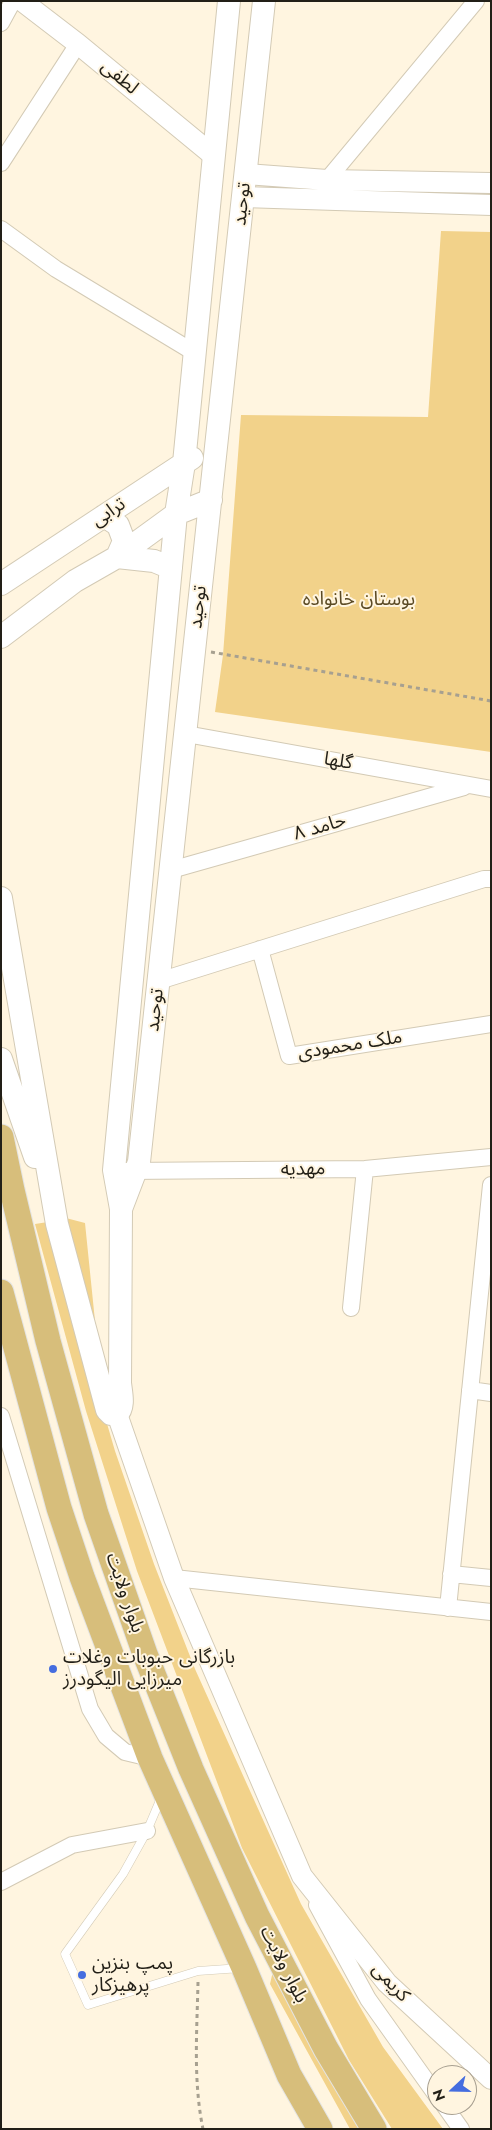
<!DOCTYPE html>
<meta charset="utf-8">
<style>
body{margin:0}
#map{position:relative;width:492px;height:2130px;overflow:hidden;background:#fff5e0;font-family:Jost,sans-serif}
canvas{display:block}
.frame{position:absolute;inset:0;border:2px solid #221f17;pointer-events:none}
.north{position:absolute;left:427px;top:2065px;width:50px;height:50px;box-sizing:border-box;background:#fff5e0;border:1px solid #a79f90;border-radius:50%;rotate:249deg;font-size:14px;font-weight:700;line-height:20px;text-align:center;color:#221f17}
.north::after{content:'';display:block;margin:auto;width:18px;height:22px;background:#456ddf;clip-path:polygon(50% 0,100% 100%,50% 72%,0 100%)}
</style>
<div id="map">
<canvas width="492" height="2130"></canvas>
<div class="frame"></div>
<div class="north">N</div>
</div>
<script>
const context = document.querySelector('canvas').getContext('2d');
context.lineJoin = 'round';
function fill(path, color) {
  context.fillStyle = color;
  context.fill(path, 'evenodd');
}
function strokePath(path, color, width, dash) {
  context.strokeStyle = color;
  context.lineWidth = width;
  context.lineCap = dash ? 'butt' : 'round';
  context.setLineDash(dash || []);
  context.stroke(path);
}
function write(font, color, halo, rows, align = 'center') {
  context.font = font + ' Jost,"Noto Sans Arabic",sans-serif';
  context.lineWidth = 4;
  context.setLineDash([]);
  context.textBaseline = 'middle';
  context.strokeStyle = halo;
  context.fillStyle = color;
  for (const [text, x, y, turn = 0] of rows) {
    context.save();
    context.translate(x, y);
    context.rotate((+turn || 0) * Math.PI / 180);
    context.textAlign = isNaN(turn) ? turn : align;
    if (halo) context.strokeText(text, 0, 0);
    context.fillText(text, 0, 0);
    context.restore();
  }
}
const green = new Path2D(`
 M441,231L491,232V752L215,712L223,655L241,415L428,417Z
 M62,1217L85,1223L95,1321Z
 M48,1222L115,1451L154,1564L195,1669L301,1904L383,2047L443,2129H392L349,2060L242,1848L137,1571L86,1411L35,1224Z
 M273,1971L360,2129H350L270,1984Z`);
const path = new Path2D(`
 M211,652L491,701
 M198,1982C197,2031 193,2081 203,2129`);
const service = new Path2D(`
 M161,1798L147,1831L123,1874L65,1954L88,2005L198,1971L241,1968`);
const minor = new Path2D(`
 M1,23L13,1
 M1,163L78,44
 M327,180L476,1
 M1,229L56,269L195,353
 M186,734L491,789
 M171,870L464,787
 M260,949L289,1056L491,1024
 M159,981L484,879H491
 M126,1171L365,1169L491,1157
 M351,1308L365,1169
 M470,1390L491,1393
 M1,1416L90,1709L106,1736L125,1752L150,1758
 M451,1574L491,1578
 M174,1578L491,1612
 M448,1608L491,1185
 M1,1882L72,1845L147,1831
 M317,1905L368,1999L437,2096
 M444,2105L461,2129`);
const tertiary = new Path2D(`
 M22,1L78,44L214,156
 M246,174L327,180L491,183
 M243,197L491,205
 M117,1414L174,1578L302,1876L387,1983L491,2079`);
const secondary = new Path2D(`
 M104,516L118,525L124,541L117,557L154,561L171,568
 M1,584L192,458
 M1,637L75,581L117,557L176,514L211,500
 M1,898L57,1224L107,1410L111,1414H117C125,1407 121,1393 120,1383L121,1209L114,1170L176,514L184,463L229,1
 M1,1059L35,1157
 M121,1209L139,1162L264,1`);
const primary = new Path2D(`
 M1,1137L12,1190L48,1341L96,1514L145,1654L191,1769L257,1916L326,2049L374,2129
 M1,1292L59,1508L82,1577L150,1758L244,1968L289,2075L320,2129`);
const markers = [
 [53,1669,5,"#456ddf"],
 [82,1975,5,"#456ddf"]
];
const streetNames = [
 ["لطفی",119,78,40],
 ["توحید",243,204,-84],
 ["ترابی",109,513,-34],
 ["توحید",199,607,-84],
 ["گلها",338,762,10],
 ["حامد ۸",320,828,-16],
 ["توحید",156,1010,-84],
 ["ملک محمودی",350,1046,-9],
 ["مهدیه",303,1170,-1],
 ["بلوار ولایت",124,1593,71],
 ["بلوار ولایت",283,1965,63],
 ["کریمی",390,1983,47]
];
const parkNames = [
 ["بوستان خانواده",359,600]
];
const poiNames = [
 ["بازرگانی حبوبات وغلات",63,1658],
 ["میرزایی الیگودرز",63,1680],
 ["پمپ بنزین",92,1964],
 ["پرهیزکار",92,1986]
];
fill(green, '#f2d28a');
strokePath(service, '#d3cab5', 9);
strokePath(minor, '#d3cab5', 18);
strokePath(tertiary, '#d3cab5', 22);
strokePath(secondary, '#d3cab5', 24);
strokePath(primary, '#e4e4e3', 27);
strokePath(path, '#a7a090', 3, [4, 4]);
strokePath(service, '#fff', 8);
strokePath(minor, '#fff', 16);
strokePath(tertiary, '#fff', 20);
strokePath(secondary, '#fff', 22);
strokePath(primary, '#d7be7b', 25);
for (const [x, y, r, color] of markers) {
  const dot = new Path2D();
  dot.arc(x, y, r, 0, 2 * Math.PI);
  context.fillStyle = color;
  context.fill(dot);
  strokePath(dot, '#fff5e0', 2);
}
write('19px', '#221f17', '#fff5e0', streetNames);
write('19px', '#5b4a24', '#fff5e0', parkNames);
write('19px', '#221f17', '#fff5e0', poiNames, 'left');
</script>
